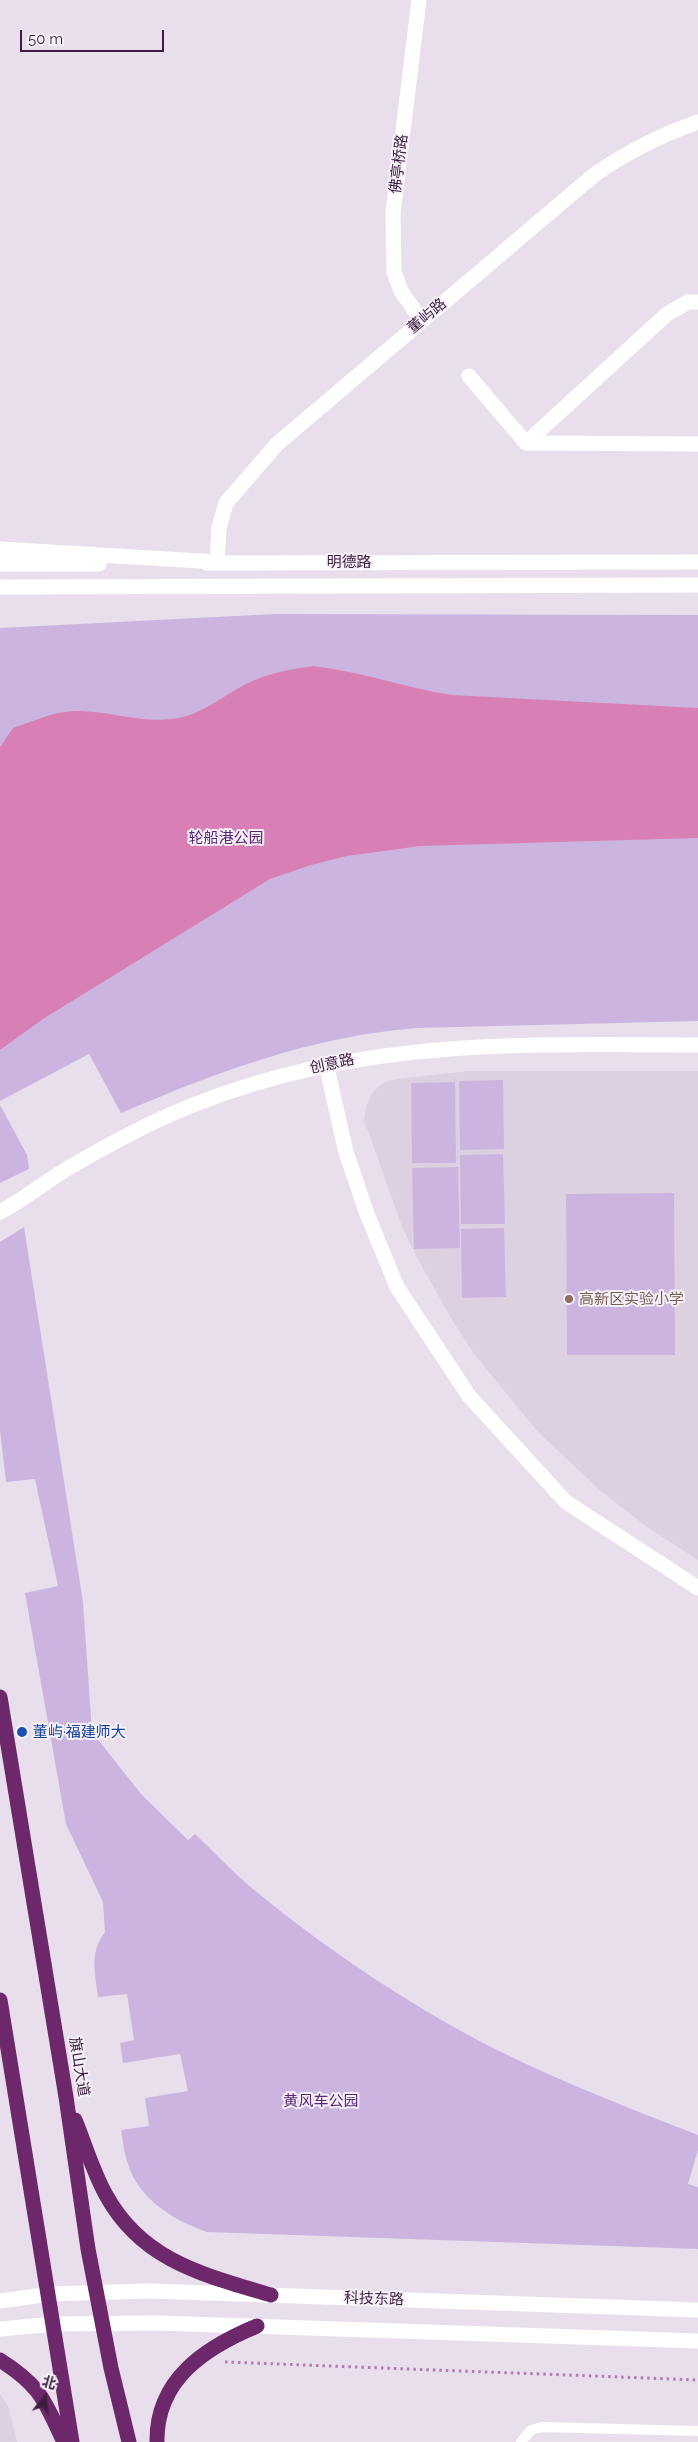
<!DOCTYPE html>
<meta charset="utf-8">
<style>
body{margin:0}
#map{position:relative;width:698px;height:2442px;overflow:hidden;background:#e9dfec;font-family:Raleway,"Noto Sans SC",sans-serif}
canvas{display:block}
.north{position:absolute;left:20px;top:2372px;width:50px;height:50px;-webkit-text-stroke:4px #f6f0f8;paint-order:stroke;rotate:16deg;font-size:14px;font-weight:700;line-height:20px;text-align:center;color:#3d1e3e}
.north::after{content:'';display:block;margin:auto;width:18px;height:22px;background:#3d1e3e;clip-path:polygon(50% 0,100% 100%,50% 72%,0 100%)}
.scale{position:absolute;left:20px;top:30px;width:144px;height:22px;box-sizing:border-box;border:2px solid #3d1e3e;border-top:0;padding-left:6px;font-size:15px;line-height:18px;white-space:nowrap;color:#3d1e3e;-webkit-text-stroke:4px #f6f0f8;paint-order:stroke}
</style>
<div id="map">
<canvas width="698" height="2442"></canvas>
<div class="north">北</div>
<div class="scale">50 m</div>
</div>
<script>
const context = document.querySelector('canvas').getContext('2d');
context.lineJoin = 'round';
function fill(path, color) {
  context.fillStyle = color;
  context.fill(path, 'evenodd');
}
function strokePath(path, color, width, dash) {
  context.strokeStyle = color;
  context.lineWidth = width;
  context.lineCap = dash ? 'butt' : 'round';
  context.setLineDash(dash || []);
  context.stroke(path);
}
function write(font, color, halo, rows, align = 'center') {
  context.font = font + ' Raleway,"Noto Sans SC",sans-serif';
  context.lineWidth = 4;
  context.setLineDash([]);
  context.textBaseline = 'middle';
  context.strokeStyle = halo;
  context.fillStyle = color;
  for (const [text, x, y, turn = 0] of rows) {
    context.save();
    context.translate(x, y);
    context.rotate((+turn || 0) * Math.PI / 180);
    context.textAlign = isNaN(turn) ? turn : align;
    if (halo) context.strokeText(text, 0, 0);
    context.fillText(text, 0, 0);
    context.restore();
  }
}
const built = new Path2D(`
 M469,1071H698V1560L647,1527L602,1492L539,1433L474,1354L451,1318L416,1256L403,1229L369,1134L364,1120L366,1106L373,1092L383,1083L396,1079Z
 M0,2394L8,2406L17,2442H0Z`);
const green = new Path2D(`
 M275,614L698,615V1021L417,1028C309,1037 220,1071 121,1113L89,1054L0,1101V628Z
 M503,1080L504,1149L460,1150L459,1081Z
 M455,1082L456,1163H412L411,1083Z
 M0,1105L27,1155L29,1169L0,1183Z
 M503,1154L505,1224H461L460,1155Z
 M458,1167L460,1248L414,1249L412,1168Z
 M674,1193L675,1355H567L566,1194Z
 M24,1227L83,1602L92,1732L141,1794L188,1840L195,1834C212,1850 229,1868 247,1884C321,1946 413,2008 499,2051C564,2083 631,2109 698,2135V2150L688,2184L698,2187V2249L207,2232C175,2221 138,2199 128,2164C124,2153 123,2141 121,2130L149,2126L145,2098L188,2091L180,2054L123,2063L120,2043L134,2040L127,1994L98,1997C95,1971 89,1954 105,1932L103,1902L66,1824L25,1593L58,1586L35,1479L6,1482L0,1431V1242Z
 M504,1228L506,1297L462,1298L461,1229Z`);
const water = new Path2D(`
 M313,666C360,671 405,688 452,695L698,708V838L420,846L347,856L311,865L270,879L43,1019L0,1050V747L13,728C32,722 55,711 75,711C108,710 138,723 171,719C205,716 226,691 257,679C275,672 293,669 313,666Z`);
const path = new Path2D(`
 M225,2362L698,2380`);
const lane = new Path2D(`
 M521,2442L531,2430L542,2427L698,2431`);
const street = new Path2D(`
 M469,376L526,443L698,444
 M526,443L667,314L688,302H698`);
const secondary = new Path2D(`
 M419,0L393,213L394,272L401,291L422,321
 M0,549L217,562L219,528L226,503L277,444L594,175C627,152 660,135 698,122
 M207,563L698,562
 M0,564H99
 M0,587L698,585
 M326,1064L346,1152L367,1214L397,1287L469,1396L566,1502L698,1588
 M0,1212C25,1199 46,1181 70,1167C101,1149 134,1131 167,1116C342,1038 511,1044 698,1045
 M0,2301L50,2294L150,2291L698,2310
 M0,2329L55,2324L158,2323L698,2341`);
const highway = new Path2D(`
 M0,1697L66,2097L88,2249L111,2368L129,2442
 M0,2000C24,2147 49,2294 72,2442
 M75,2120C85,2144 93,2172 106,2195C142,2261 204,2275 271,2295
 M0,2360C41,2386 44,2400 64,2442
 M157,2442C156,2380 204,2348 257,2326`);
const markers = [
 [569,1299,5,"#8d6e63"],
 [22,1732,6,"#1a4fb4"]
];
const streetNames = [
 ["佛亭桥路",399,164,-83],
 ["董屿路",427,316,-40],
 ["明德路",349,562],
 ["创意路",332,1064,-12],
 ["旗山大道",79,2067,81],
 ["科技东路",374,2299,2]
];
const parkNames = [
 ["轮船港公园",226,838],
 ["黄风车公园",321,2101]
];
const educationNames = [
 ["高新区实验小学",579,1299]
];
const transitNames = [
 ["董屿·福建师大",33,1732]
];
fill(built, '#ddd0e0');
fill(green, '#cbb5e0');
fill(water, '#d880b5');
strokePath(path, '#af7cb3', 3, [2.5, 4]);
strokePath(lane, '#fff', 10);
strokePath(street, '#fff', 15);
strokePath(secondary, '#fff', 15);
strokePath(highway, '#6d276b', 15);
for (const [x, y, r, color] of markers) {
  const dot = new Path2D();
  dot.arc(x, y, r, 0, 2 * Math.PI);
  context.fillStyle = color;
  context.fill(dot);
  strokePath(dot, '#f6f0f8', 2);
}
write('15px', '#3d1e3e', '#f6f0f8', streetNames);
write('15px', '#592479', '#f6f0f8', parkNames);
write('15px', '#785e54', '#f6f0f8', educationNames, 'left');
write('15px', '#164399', '#f6f0f8', transitNames, 'left');
</script>
